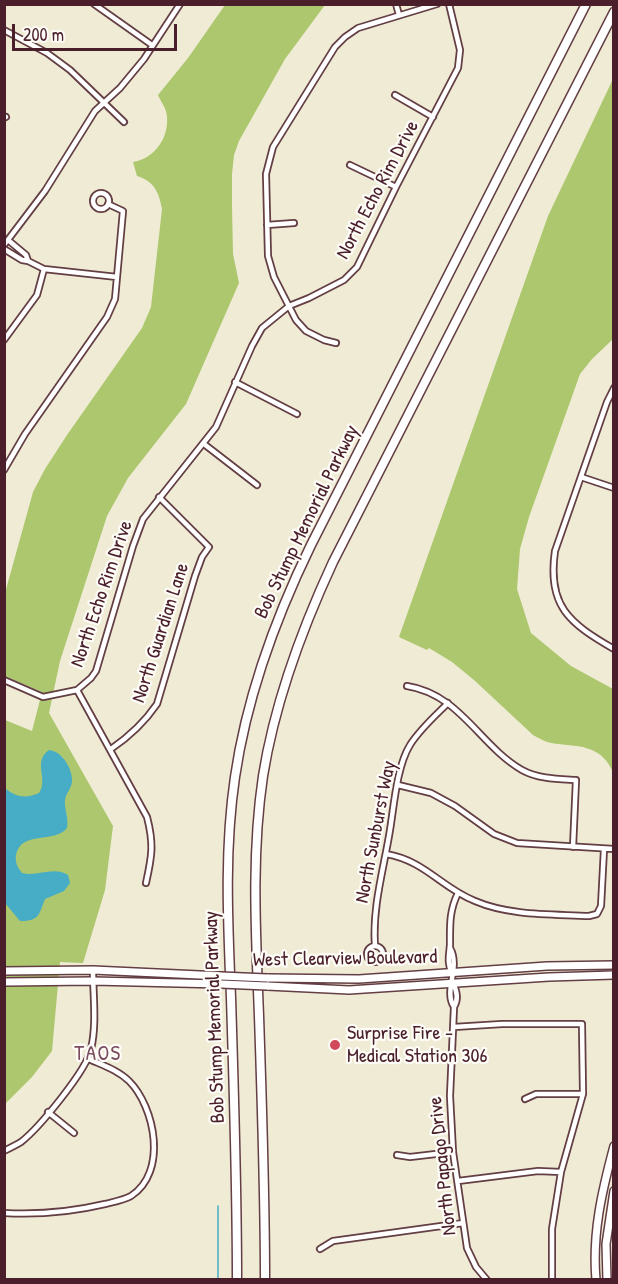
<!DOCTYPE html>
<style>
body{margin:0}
#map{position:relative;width:618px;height:1284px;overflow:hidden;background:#f0ebd4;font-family:"Patrick Hand",sans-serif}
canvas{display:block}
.frame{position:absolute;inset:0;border:6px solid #4a1f2b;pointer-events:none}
.scale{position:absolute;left:12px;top:24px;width:165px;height:27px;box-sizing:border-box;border:3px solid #4a1f2b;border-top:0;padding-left:8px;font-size:18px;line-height:21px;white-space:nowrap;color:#4a1f2b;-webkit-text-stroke:4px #fdfcf7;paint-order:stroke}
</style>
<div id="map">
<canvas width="618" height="1284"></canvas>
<div class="frame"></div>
<div class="scale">200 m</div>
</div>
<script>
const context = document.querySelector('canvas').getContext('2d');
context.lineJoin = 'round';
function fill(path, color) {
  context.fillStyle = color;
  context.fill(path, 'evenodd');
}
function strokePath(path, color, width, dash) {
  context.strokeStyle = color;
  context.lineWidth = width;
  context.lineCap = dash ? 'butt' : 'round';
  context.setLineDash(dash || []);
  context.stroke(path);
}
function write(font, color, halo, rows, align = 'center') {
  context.font = font + ' "Patrick Hand",sans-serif';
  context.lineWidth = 4.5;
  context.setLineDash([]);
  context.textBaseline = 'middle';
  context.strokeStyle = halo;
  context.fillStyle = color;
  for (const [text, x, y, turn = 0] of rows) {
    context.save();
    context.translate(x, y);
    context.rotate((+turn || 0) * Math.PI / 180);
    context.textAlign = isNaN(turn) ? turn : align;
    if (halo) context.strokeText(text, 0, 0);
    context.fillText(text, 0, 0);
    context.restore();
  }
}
const green = new Path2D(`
 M225,5H325L285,59L239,141L234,155L232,174V206L233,254L239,283L186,404L128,478L107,516L60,661L49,713L113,826L105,890L83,963L60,962L52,1051L32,1077L5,1104V720L32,731L42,692L5,676V593L33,492L45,469L67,435L142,328L151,307L162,209C159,192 154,181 137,176L133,162C154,159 169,138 167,117C167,109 161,102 158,95L188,58Z
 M613,79V334L612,340L592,359L580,374L529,517L520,549L517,589L531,633L571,666L613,689V772C600,743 577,747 551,743C545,742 539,738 533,735L474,680L452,662L429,648L427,650L399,637L548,216Z`);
const water = new Path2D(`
 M49,750C62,751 73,769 72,782C71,789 66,793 65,800C64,809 69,818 67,828C54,844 21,830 16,855C15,862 17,867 22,873C38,877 53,866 68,875L70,883L64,891L45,899C39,914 40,921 20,921L5,903L4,838L6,832L5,788C15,797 26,799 39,793C49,779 32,762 49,750Z`);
const stream = new Path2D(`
 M218,1280V1206`);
const street = new Path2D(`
 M94,4L152,45
 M396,4L399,15
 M4,30L47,53L70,70L124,122
 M395,95L433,117
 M4,118L6,117
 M350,165L396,187
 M93 201a8 8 0 1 1 16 0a8 8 0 1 1-16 0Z
 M267,225L294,223
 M4,245L45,191L95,111L120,88L144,59L180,4
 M4,249L22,260L28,261L26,255L8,240
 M28,261L44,269L117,277
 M4,340L37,295L44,269
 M336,343L324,340L306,331L296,320L274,277L268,256L266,174L273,147L335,47L345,37L358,28L437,4
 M235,382L297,414
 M614,388L607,402L555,551C547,606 569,623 614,649
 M204,444L257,485
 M4,470L25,434L107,317L115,299L123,211L108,204
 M581,477L614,488
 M4,680L43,697L77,690L91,678L96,671L133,546L143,519L216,427L252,346L262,328L289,306L309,298L344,280L357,267L396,187L458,68L460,50L449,4
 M407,686C460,694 480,746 522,770C538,779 558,779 576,780L573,847
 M77,690L147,817C154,844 152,856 146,883
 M111,749C130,736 144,723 157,704L195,576L202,557L209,547L159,497
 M398,785L431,793L455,806L494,834L517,843L614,849
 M386,854C426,861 440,887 475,901C510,916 552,914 589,916L597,914L601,906L604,849
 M367 954a8 8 0 1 1 16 0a8 8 0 1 1-16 0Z
 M375,946C372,907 384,868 390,830C394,805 397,766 410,745C420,729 435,716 448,703
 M450,948C461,967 443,991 454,1007
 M452,973C447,964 449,956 450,945C450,926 449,911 458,893
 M453,983C457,991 459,999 454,1007L450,1096L453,1152L467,1248L476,1267L487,1280
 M454,1027L502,1024H582L583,1094L561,1172L552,1229V1280
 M525,1099L536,1094H583
 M48,1112L74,1133
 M4,1151C10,1148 16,1145 21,1142C39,1128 87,1070 91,1049C97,1024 93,995 93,970
 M397,1155L410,1157L453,1152
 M458,1181L538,1171L561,1172
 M4,1213C39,1215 71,1212 105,1204C113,1202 124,1200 131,1196C168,1172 155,1107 129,1081C118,1070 102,1065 89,1059
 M320,1249L333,1241L463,1223`);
const secondary = new Path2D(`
 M4,971L93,970L221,976
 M267,978L359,979L547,966L614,965
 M4,982L93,981L221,984
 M267,986L349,990L549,977L614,975
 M596,1280C592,1233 602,1191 614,1146
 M607,1280L606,1244L614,1191`);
const highway = new Path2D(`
 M237,1280C237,1186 234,1092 231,998C228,924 224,851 235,777C247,695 275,619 311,545L586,4
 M265,1280C265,1192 262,1104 259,1016C256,936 251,856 263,776C275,701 301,631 333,562L614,12`);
const secondaryBridge = new Path2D(`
 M221,976L267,978
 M221,984L267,986`);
const markers = [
 [335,1045,6,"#d1495b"]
];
const streetNames = [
 ["North Echo Rim Drive",378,190,-62],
 ["Bob Stump Memorial Parkway",307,522,-64],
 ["North Echo Rim Drive",102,594,-71],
 ["North Guardian Lane",161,633,-72],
 ["North Sunburst Way",376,832,-79],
 ["West Clearview Boulevard",345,959,-1],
 ["Bob Stump Memorial Parkway",215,1017,-92],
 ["North Papago Drive",443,1166,-96]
];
const poiNames = [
 ["Surprise Fire -",347,1034],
 ["Medical Station 306",347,1057]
];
const neighbourhoodNames = [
 ["TAOS",98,1054]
];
fill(green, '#acc76e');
fill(water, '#47acc6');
strokePath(stream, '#47acc6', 1.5);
strokePath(street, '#633e44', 8);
strokePath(secondary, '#633e44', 10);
strokePath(highway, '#633e44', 11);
strokePath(street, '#fff', 4.5);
strokePath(secondary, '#fff', 7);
strokePath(highway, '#fff', 8);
strokePath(secondaryBridge, '#633e44', 10, []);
strokePath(secondaryBridge, '#fff', 7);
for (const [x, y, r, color] of markers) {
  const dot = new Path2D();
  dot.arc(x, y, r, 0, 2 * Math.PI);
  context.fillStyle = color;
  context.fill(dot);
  strokePath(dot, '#fdfcf7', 2);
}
write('20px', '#4a1f2b', '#fdfcf7', streetNames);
write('20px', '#4a1f2b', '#fdfcf7', poiNames, 'left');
context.letterSpacing = '1.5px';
write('21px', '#7b4b5f', '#fdfcf7', neighbourhoodNames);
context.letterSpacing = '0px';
</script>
